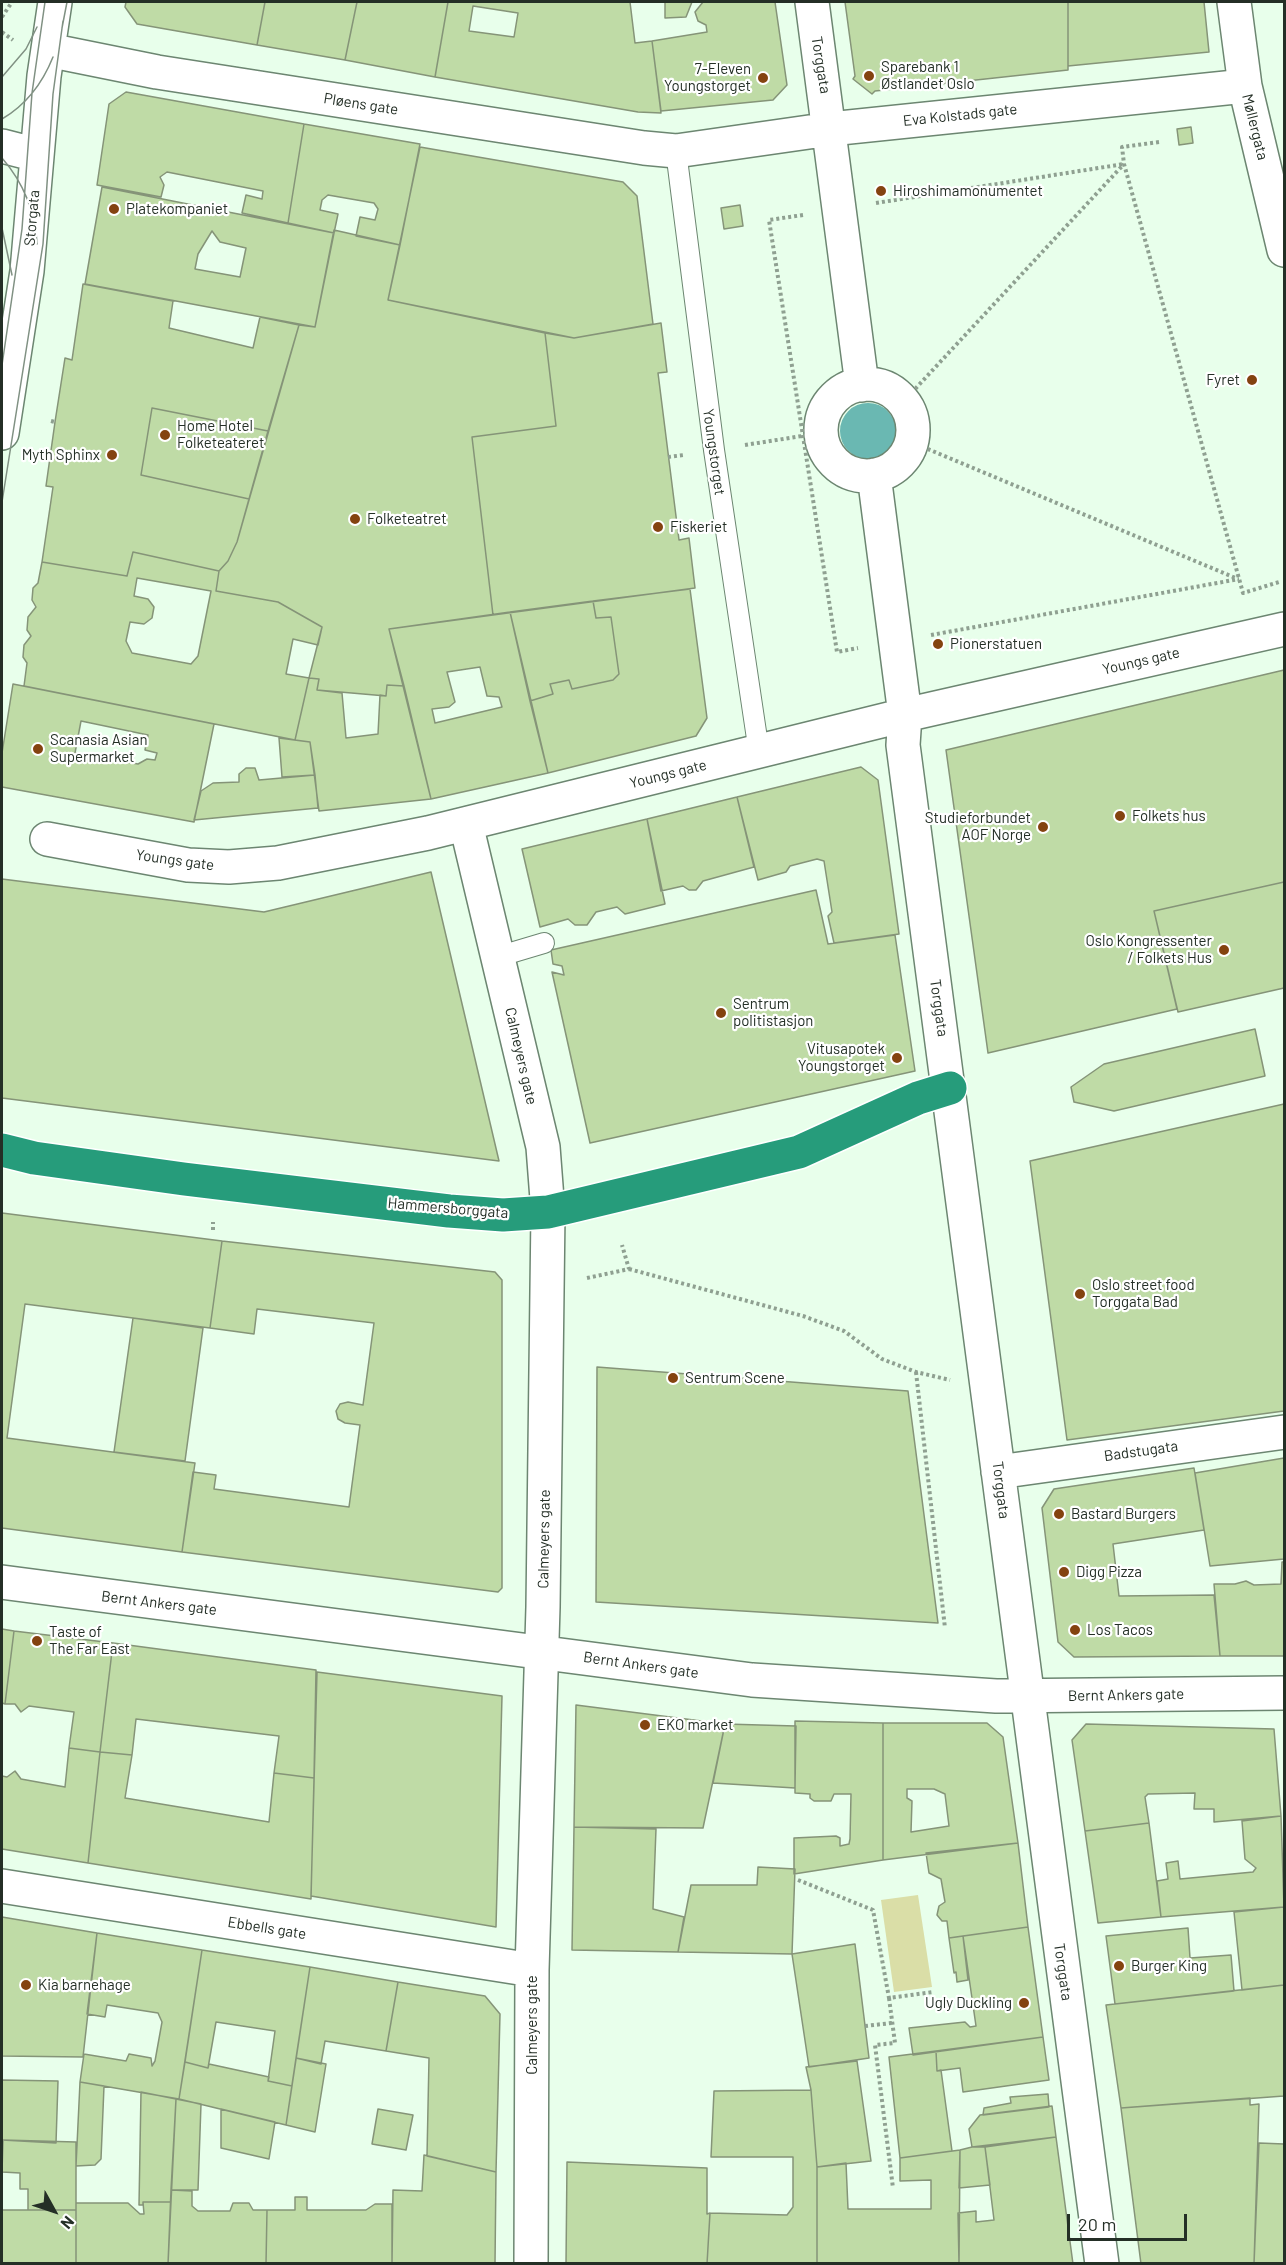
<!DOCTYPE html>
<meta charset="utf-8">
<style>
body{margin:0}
#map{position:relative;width:1286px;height:2265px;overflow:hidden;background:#e8ffeb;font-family:Barlow,sans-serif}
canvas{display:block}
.frame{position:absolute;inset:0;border:3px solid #242f26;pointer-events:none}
.north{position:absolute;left:24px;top:2181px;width:60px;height:60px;-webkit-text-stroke:4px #fff;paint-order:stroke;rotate:130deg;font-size:16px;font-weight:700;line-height:24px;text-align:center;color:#242f26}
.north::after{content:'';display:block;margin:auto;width:21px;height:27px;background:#242f26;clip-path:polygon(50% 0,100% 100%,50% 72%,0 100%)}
.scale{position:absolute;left:1067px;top:2214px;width:120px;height:27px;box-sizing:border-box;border:3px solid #242f26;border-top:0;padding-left:8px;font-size:18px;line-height:21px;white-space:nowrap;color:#242f26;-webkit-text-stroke:4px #fff;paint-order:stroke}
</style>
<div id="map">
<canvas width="1286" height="2265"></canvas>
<div class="frame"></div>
<div class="north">N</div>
<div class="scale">20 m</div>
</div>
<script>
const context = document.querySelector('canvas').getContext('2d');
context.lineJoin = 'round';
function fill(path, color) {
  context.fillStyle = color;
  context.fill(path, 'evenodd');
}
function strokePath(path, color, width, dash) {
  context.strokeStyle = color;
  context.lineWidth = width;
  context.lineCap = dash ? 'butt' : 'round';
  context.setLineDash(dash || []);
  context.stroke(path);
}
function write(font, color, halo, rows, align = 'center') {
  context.font = font + ' Barlow,sans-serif';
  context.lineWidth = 4.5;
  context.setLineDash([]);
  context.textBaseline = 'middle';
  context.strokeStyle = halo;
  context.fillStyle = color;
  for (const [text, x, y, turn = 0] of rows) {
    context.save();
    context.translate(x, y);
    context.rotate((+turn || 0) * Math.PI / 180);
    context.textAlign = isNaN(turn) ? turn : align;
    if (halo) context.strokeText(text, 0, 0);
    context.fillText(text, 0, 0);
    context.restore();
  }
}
const green = new Path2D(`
 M918,1895L932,1987L894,1992L881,1900Z`);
const water = new Path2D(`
 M840 431a28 28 0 1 1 56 0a28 28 0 1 1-56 0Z`);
const building = new Path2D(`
 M126,2H265L257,45L137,24L125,7Z
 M265,2H357L345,60L257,45Z
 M357,2H448L435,77L345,60Z
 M448,2H630L635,43L652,41L661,113L638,112L435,77ZM473,6L518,13L514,37L469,31Z
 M665,2H692L686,17L665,18Z
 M703,2H775L787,85L773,100L661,111L652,41L707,32L706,25L698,21L695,12Z
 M845,2H1068V70L875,91L872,94L853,79L855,76Z
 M1068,2H1204L1209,52L1068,66Z
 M126,92L304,124L288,223L242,213L246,195L262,199L263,191L167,172L160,177L164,185L161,197L97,185L109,104Z
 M304,124L420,144L400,245L356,236L360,217L375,220L378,209L374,203L328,195L322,200L320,210L338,214L334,233L288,223Z
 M1191,127L1193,143L1179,145L1177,129Z
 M420,147L623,182L637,196L653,324L574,338L388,300Z
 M102,187L334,233L315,327L85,284ZM212,231L220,242L246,248L240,277L195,269L198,254Z
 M740,205L743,226L724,229L721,208Z
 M334,230L400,245L388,300L545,333L556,426L472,437L493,615L389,629L404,686L387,685L386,696L317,690L319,679L309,678L322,627L278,602L216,591L219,571L228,561L237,542L299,325L315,327Z
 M83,284L173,301L169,328L253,348L260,317L299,325L268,431L152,408L141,475L249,499L237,542L228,561L219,571L133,552L127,576L42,562L53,487L46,486L55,422L65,358L72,360Z
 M661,323L667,372L658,373L679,540L689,538L695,588L493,615L472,437L556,426L545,333L574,338Z
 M152,408L268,431L249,499L141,475Z
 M133,552L219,571L216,591L278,602L322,627L318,645L293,639L286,674L309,678L295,740L24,686L27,663L23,657L24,645L31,636L27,630L28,617L36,607L32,600L33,588L38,583L42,562L127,576ZM137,578L211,591L198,656L191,664L132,653L126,641L130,622L144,624L152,618L154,607L148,599L134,596Z
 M690,589L707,718L696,736L548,773L530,701L553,694L550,684L569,680L572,689L613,680L619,674L611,617L596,618L593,601Z
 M593,601L596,618L611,617L619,674L613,680L572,689L569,680L550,684L553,694L530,701L510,612Z
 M510,612L548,773L431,799L389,629ZM480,667L487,696L499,697L502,707L435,723L432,709L449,707L455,702L447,672Z
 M1284,670V882L1154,911L1177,1009L988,1053L946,750Z
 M309,678L319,679L317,690L342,693L346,738L378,734L380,695L386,696L387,685L404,686L431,799L319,811L310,742L295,740Z
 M13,684L214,724L194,822L2,787V753ZM81,721L148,735L145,750L157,753L155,760L147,759L138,764L75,753Z
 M279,738L310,742L315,775L282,777Z
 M861,767L878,780L899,934L834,943L828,916L832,912L824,861L817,859L790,866L786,872L758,880L737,797Z
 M246,768H255L259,780L315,775L318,808L194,820L201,791L213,783L239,782V774Z
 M737,797L754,867L703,881L696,890H689L683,886L661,891L647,819Z
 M647,819L665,904L625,914L617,907L596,912L587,925H575L568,919L540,927L522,849Z
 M431,872L499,1161L2,1098V879L264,912Z
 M1284,882V988L1178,1012L1154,911Z
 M816,890L828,944L895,935L915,1071L590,1143L552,972L564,975L562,966L553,964L551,950Z
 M1255,1029L1265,1076L1114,1111L1074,1102L1071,1087L1104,1064Z
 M1284,1104V1411L1067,1440L1030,1161Z
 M2,1213L222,1241L210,1328L25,1304L7,1438L195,1463L182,1552L2,1528Z
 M222,1241L495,1272L502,1280V1588L498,1592L182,1552L193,1472L216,1475L214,1489L349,1507L360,1425L345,1423L338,1419L336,1411L340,1404L348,1402L363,1405L374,1323L257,1309L254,1334L210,1328Z
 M133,1318L203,1328L185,1461L114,1452Z
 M597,1367L908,1391L938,1623L596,1602Z
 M1284,1458V1559L1210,1566L1195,1473Z
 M1194,1468L1204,1530L1113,1544L1119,1596L1214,1595L1220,1656L1074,1657L1058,1642L1042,1508L1054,1489Z
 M1282,1562H1284V1656H1220L1214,1584H1235L1246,1581L1254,1585L1281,1584Z
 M2,1629L14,1631L5,1704L2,1703Z
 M14,1631L113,1643L100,1752L69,1748L74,1712L29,1706L21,1712L15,1704H5Z
 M113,1643L316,1670L314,1778L274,1773L279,1736L136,1719L132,1755L100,1752Z
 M317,1672L502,1696L496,1927L311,1896Z
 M576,1705L725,1724L703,1828L574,1827Z
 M795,1721L883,1723V1860L794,1874V1838L836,1836L840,1838V1846L849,1844L850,1839L851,1794H834L831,1801H814L810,1798V1794L795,1793Z
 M883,1723H987L1003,1737L1018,1843L883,1860ZM907,1789H934L945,1794L949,1826L911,1832L912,1801L907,1798Z
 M725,1724L796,1726L795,1788L713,1783Z
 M1086,1724L1274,1729L1281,1816L1214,1822V1809H1194L1195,1793L1148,1794L1145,1797L1149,1823L1085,1831L1072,1740Z
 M69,1748L100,1752L88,1863L2,1849V1776L7,1777L15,1771L21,1779L65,1787Z
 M100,1752L132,1755L125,1798L269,1822L274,1773L314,1778L311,1899L88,1863Z
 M1281,1816L1284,1907L1161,1917L1157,1881L1168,1879L1166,1863L1178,1861L1180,1879L1253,1872L1256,1868L1245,1859L1242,1821Z
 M1149,1823L1161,1917L1098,1923L1085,1831Z
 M574,1827L656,1829L653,1909L684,1917L678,1952L572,1950Z
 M1018,1843L1028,1927L949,1938L947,1921H942L937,1915L939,1906L945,1902L941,1879L929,1873L926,1853Z
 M758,1867L795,1869L792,1954L678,1952L691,1885H757Z
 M1284,1907V1985L1242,1990L1234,1912Z
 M2,1917L97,1933L83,2057L2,2056Z
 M1028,1927L1043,2037L913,2055L909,2028L965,2022L970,2027L976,2026L963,1936Z
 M1188,1928L1190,1958L1231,1955L1234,1991L1115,2004L1106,1936Z
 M97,1933L202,1950L179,2099L80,2082L84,2054L126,2061L129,2054L151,2058L152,2066L155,2061L162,2022L158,2013L107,2005L105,2017L87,2014Z
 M963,1936L968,1980L957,1982L956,1972L954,1973L949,1938Z
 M855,1944L869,2058L809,2067L792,1954Z
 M202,1950L310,1967L292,2086L268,2081L275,2031L216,2022L208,2068L185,2062Z
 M310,1967L398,1982L386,2051L325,2041L321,2064L296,2058Z
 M398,1982L485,1996L500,2014L496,2172L427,2156L429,2058L386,2051Z
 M1284,1985V2096L1121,2108L1106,2005Z
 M1043,2037L1049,2080L963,2092L960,2068L937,2071L936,2051Z
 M936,2051L937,2071L941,2070L952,2151L900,2158L889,2057Z
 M296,2058L326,2064L315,2132L286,2125Z
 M857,2061L871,2161L817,2167L811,2090L806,2067Z
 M185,2062L208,2068L209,2064L269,2077L268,2081L292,2086L286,2125L179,2099Z
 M2,2080L58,2081L56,2143L2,2140Z
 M80,2082L104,2086L101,2159L95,2165L76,2166Z
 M811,2090L817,2167V2264H707L710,2213L787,2215L793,2207V2157H711L714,2091Z
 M141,2092L176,2099L171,2202H143V2205H139Z
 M1048,2094L1049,2107L983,2115L984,2108L1011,2103L1010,2097Z
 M1250,2098V2105L1259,2104L1254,2264H1141L1121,2108Z
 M176,2099L201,2104L198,2190H171Z
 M1052,2106L1056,2137L972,2147L969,2129L980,2115Z
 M221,2109L275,2122L269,2159L221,2148Z
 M378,2109L413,2115L406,2150L372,2144Z
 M1056,2137L1073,2264H959L958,2213L976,2211V2222L994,2220L985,2147Z
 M3,2140L76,2142V2210H28V2189H20V2173L2,2172Z
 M1259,2143L1284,2144V2264H1254Z
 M972,2147H985L990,2185L959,2188L960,2150Z
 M960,2150L959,2264H817V2167L846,2163L848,2209H931V2180L900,2181V2158Z
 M424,2155L496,2172L495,2264H392L393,2190L422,2191Z
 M567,2162L707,2168V2214L710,2213L707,2264H566Z
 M171,2190L192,2191V2206L198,2211H230L233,2203H249L253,2210H267L266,2264H168Z
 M295,2197H307V2210H366L375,2204H392V2264H266L267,2210H295Z
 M143,2202H171L168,2264H76V2203H128L140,2214H144Z
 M2,2210H76V2264H2Z`);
const path = new Path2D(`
 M2,17L12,2
 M2,32L13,40
 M1159,142L1122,147L1124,164L1243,593L1279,582
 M876,203L1124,164
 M803,215L769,220L837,652L858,648
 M810 432a57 57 0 1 1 114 0a57 57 0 1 1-114 0Z
 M903,402L1124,164
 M51,421L55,422
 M911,442L1238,579
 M745,445L821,433
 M668,457L684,455
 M931,635L1239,579
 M213,1230V1222
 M629,1269L803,1316L844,1331L882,1359L916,1372L950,1380
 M587,1278L629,1269L622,1245
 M916,1372L945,1628
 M798,1880L873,1910L889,1998L933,1992
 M889,1998L895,2043L875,2045L893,2188
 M865,2026L892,2023`);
const lane = new Path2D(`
 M676,151L714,450L759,752
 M497,957L544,943`);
const street = new Path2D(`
 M812,2L862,385
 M1234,2L1245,86L1284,250
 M48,50L157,72L644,148L676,151L830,129L1245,86
 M2,146L37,155
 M821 430a46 46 0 1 1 92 0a46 46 0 1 1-92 0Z
 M2,433L27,271L44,76L55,2
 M874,475L905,715L903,745L1102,2264
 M466,824L543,1147L548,1212L543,1607L532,1970L531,2264
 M47,839L188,865L229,867L278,863L428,833L905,715L1284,629
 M998,1472L1284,1432
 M2,1582L752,1680L996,1696L1284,1693
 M2,1886L532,1970`);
const highway = new Path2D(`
 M2,1150L34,1158L184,1179L449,1211L503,1215L548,1212L799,1152L918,1098L950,1088`);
const tram = new Path2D(`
 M62,28L67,2
 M2,77L26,49L37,27
 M2,119C26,105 43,82 53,57
 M2,158C23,182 36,213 37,244
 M2,228L12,275
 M2,365L22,229L32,93L45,2
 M2,502L43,244L53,94L63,21`);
const markers = [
 [869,76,6,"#844310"],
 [763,78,6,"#844310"],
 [881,191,6,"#844310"],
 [114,209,6,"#844310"],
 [1252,380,6,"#844310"],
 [165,435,6,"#844310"],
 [112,455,6,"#844310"],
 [355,519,6,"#844310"],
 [658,527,6,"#844310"],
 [938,644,6,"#844310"],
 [38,749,6,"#844310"],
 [1120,816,6,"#844310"],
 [1043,827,6,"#844310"],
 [1224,950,6,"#844310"],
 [721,1013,6,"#844310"],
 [897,1058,6,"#844310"],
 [1080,1294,6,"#844310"],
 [673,1378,6,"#844310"],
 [1059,1514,6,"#844310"],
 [1064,1572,6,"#844310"],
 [1075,1630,6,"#844310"],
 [37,1641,6,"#844310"],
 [645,1725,6,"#844310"],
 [1119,1966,6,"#844310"],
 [26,1985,6,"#844310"],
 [1024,2003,6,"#844310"]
];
const streetNames = [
 ["Torggata",821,65,81],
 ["Pløens gate",361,104,9],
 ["Eva Kolstads gate",960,115,-6],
 ["Møllergata",1255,127,76],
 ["Storgata",32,218,-85],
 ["Youngstorget",714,452,82],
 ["Youngs gate",1141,661,-13],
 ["Youngs gate",668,774,-14],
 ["Youngs gate",175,860,8],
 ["Torggata",939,1008,82],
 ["Calmeyers gate",521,1056,77],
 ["Hammersborggata",448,1208,5],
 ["Badstugata",1141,1451,-8],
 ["Torggata",1001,1490,83],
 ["Calmeyers gate",544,1539,-89],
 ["Bernt Ankers gate",159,1603,7],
 ["Bernt Ankers gate",641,1665,8],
 ["Bernt Ankers gate",1126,1695,-1],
 ["Ebbells gate",267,1928,9],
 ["Torggata",1063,1972,82],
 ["Calmeyers gate",532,2025,-90]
];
const poiNames = [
 ["Sparebank 1",881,67],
 ["Østlandet Oslo",881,84],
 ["7-Eleven",751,69,"right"],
 ["Youngstorget",751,86,"right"],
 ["Hiroshimamonumentet",893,191],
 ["Platekompaniet",126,209],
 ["Fyret",1240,380,"right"],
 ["Home Hotel",177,426],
 ["Folketeateret",177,443],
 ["Myth Sphinx",100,455,"right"],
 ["Folketeatret",367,519],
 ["Fiskeriet",670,527],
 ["Pionerstatuen",950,644],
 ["Scanasia Asian",50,740],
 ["Supermarket",50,757],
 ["Folkets hus",1132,816],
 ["Studieforbundet",1031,818,"right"],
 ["AOF Norge",1031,835,"right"],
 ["Oslo Kongressenter",1212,941,"right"],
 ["/ Folkets Hus",1212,958,"right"],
 ["Sentrum",733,1004],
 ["politistasjon",733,1021],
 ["Vitusapotek",885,1049,"right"],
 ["Youngstorget",885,1066,"right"],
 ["Oslo street food",1092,1285],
 ["Torggata Bad",1092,1302],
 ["Sentrum Scene",685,1378],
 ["Bastard Burgers",1071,1514],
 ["Digg Pizza",1076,1572],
 ["Los Tacos",1087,1630],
 ["Taste of",49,1632],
 ["The Far East",49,1649],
 ["EKO market",657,1725],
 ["Burger King",1131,1966],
 ["Kia barnehage",38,1985],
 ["Ugly Duckling",1012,2003,"right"]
];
fill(green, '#dadea7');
fill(water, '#6ab8b2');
fill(building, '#bfdba6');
strokePath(building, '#859478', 1.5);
strokePath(lane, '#6c8671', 22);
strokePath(street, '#6c8671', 36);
strokePath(highway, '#fff', 36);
strokePath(path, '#8fa091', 4, [3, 3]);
strokePath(lane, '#fff', 20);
strokePath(street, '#fff', 33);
strokePath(highway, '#269c7b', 33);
strokePath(tram, '#809183', 1.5);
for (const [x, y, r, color] of markers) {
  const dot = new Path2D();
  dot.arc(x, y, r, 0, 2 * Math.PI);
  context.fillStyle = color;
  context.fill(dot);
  strokePath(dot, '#fff', 2);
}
write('15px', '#242f26', '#fff', streetNames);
write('15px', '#242f26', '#fff', poiNames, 'left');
</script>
